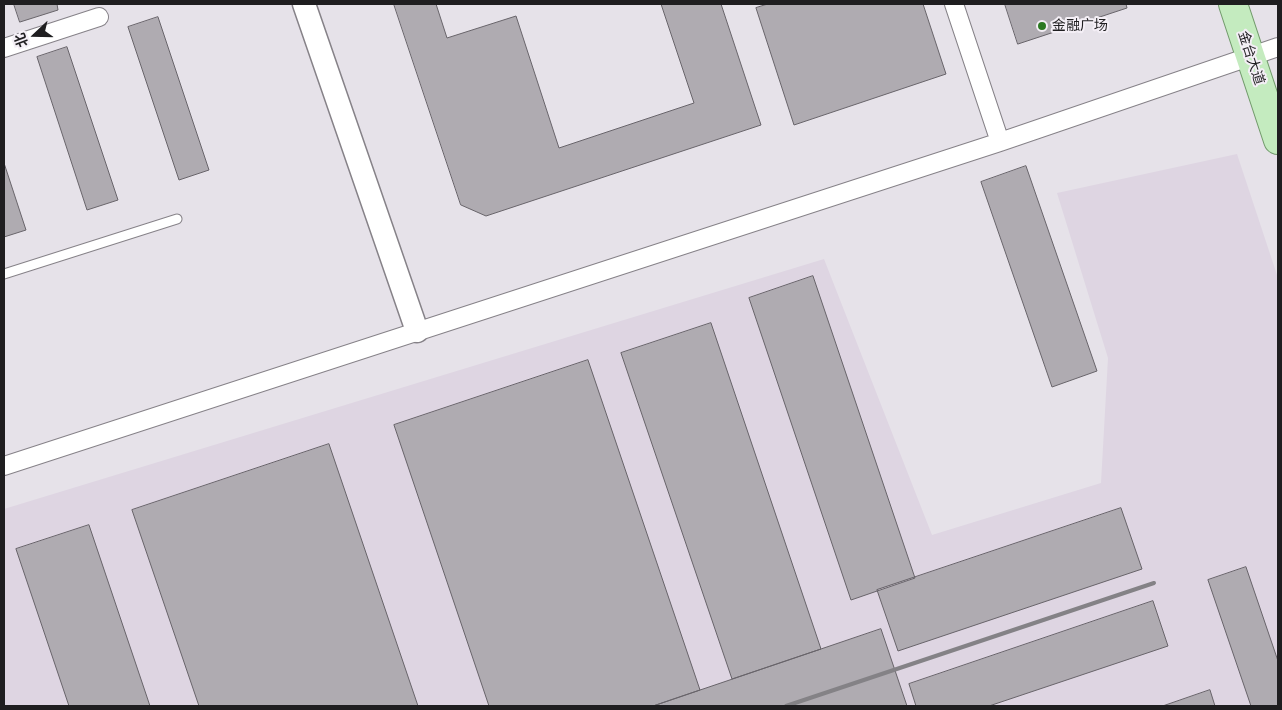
<!DOCTYPE html>
<meta charset="utf-8">
<style>
body{margin:0}
#map{position:relative;width:1282px;height:710px;overflow:hidden;background:#e6e2e9;font-family:Cabin,"Noto Sans SC",sans-serif}
canvas{display:block}
.frame{position:absolute;inset:0;border:5px solid #1f1e20;pointer-events:none}
.north{position:absolute;left:10px;top:10px;width:50px;height:50px;-webkit-text-stroke:4px #f4eff6;paint-order:stroke;rotate:249deg;font-size:14px;font-weight:700;line-height:20px;text-align:center;color:#1f1e20}
.north::after{content:'';display:block;margin:auto;width:18px;height:22px;background:#1f1e20;clip-path:polygon(50% 0,100% 100%,50% 72%,0 100%)}
</style>
<div id="map">
<canvas width="1282" height="710"></canvas>
<div class="frame"></div>
<div class="north">北</div>
</div>
<script>
const context = document.querySelector('canvas').getContext('2d');
context.lineJoin = 'round';
function fill(path, color) {
  context.fillStyle = color;
  context.fill(path, 'evenodd');
}
function strokePath(path, color, width, dash) {
  context.strokeStyle = color;
  context.lineWidth = width;
  context.lineCap = dash ? 'butt' : 'round';
  context.setLineDash(dash || []);
  context.stroke(path);
}
function write(font, color, halo, rows, align = 'center') {
  context.font = font + ' Cabin,"Noto Sans SC",sans-serif';
  context.lineWidth = 4;
  context.setLineDash([]);
  context.textBaseline = 'middle';
  context.strokeStyle = halo;
  context.fillStyle = color;
  for (const [text, x, y, turn = 0] of rows) {
    context.save();
    context.translate(x, y);
    context.rotate((+turn || 0) * Math.PI / 180);
    context.textAlign = isNaN(turn) ? turn : align;
    if (halo) context.strokeText(text, 0, 0);
    context.fillText(text, 0, 0);
    context.restore();
  }
}
const built = new Path2D(`
 M1237,154L1278,278V706H4V509L824,259L932,535L1101,483L1108,358L1057,193Z`);
const building = new Path2D(`
 M14,4H57L58,10L20,22Z
 M394,4H436L447,38L516,16L559,148L694,103L661,4H721L761,125L486,216L461,205Z
 M768,4H923L946,74L794,125L756,8Z
 M1005,4H1126L1127,8L1018,44Z
 M158,17L209,170L179,180L128,27Z
 M67,47L118,200L87,210L37,57Z
 M4,163L26,230L4,237Z
 M1026,166L1097,371L1052,387L981,182Z
 M813,276L915,578L851,600L749,298Z
 M711,323L821,649L732,679L621,353Z
 M588,360L700,690L653,706H489L394,425Z
 M329,444L418,706H199L132,510Z
 M1121,508L1142,569L898,651L877,590Z
 M89,525L150,706H69L16,549Z
 M1246,567L1278,661V706H1251L1208,580Z
 M1153,601L1168,646L989,706H916L909,684Z
 M881,629L907,706H653L821,649Z
 M1210,690L1215,706H1163Z`);
const service = new Path2D(`
 M4,274L177,219`);
const minor = new Path2D(`
 M954,4L1000,142
 M4,48L99,17
 M4,466L1000,142L1278,47`);
const tertiary = new Path2D(`
 M304,4L417,331`);
const primary = new Path2D(`
 M1233,4L1278,140`);
const rail = new Path2D(`
 M786,706L1154,583`);
const markers = [
 [1042,26,5,"#2b7922"]
];
const poiNames = [
 ["金融广场",1052,26]
];
const streetNames = [
 ["金台大道",1251,58,72]
];
fill(built, '#ded5e2');
fill(building, '#afabb1');
strokePath(building, '#68646a', 1);
strokePath(service, '#868288', 11);
strokePath(minor, '#868288', 20);
strokePath(tertiary, '#868288', 25);
strokePath(primary, '#719a6b', 30);
strokePath(service, '#fff', 9);
strokePath(minor, '#fff', 18);
strokePath(tertiary, '#fff', 22);
strokePath(primary, '#c4ebbf', 28);
strokePath(rail, '#848286', 4);
for (const [x, y, r, color] of markers) {
  const dot = new Path2D();
  dot.arc(x, y, r, 0, 2 * Math.PI);
  context.fillStyle = color;
  context.fill(dot);
  strokePath(dot, '#f4eff6', 2);
}
write('14px', '#1f1e20', '#f4eff6', poiNames, 'left');
write('14px', '#1f1e20', '#f4eff6', streetNames);
</script>
